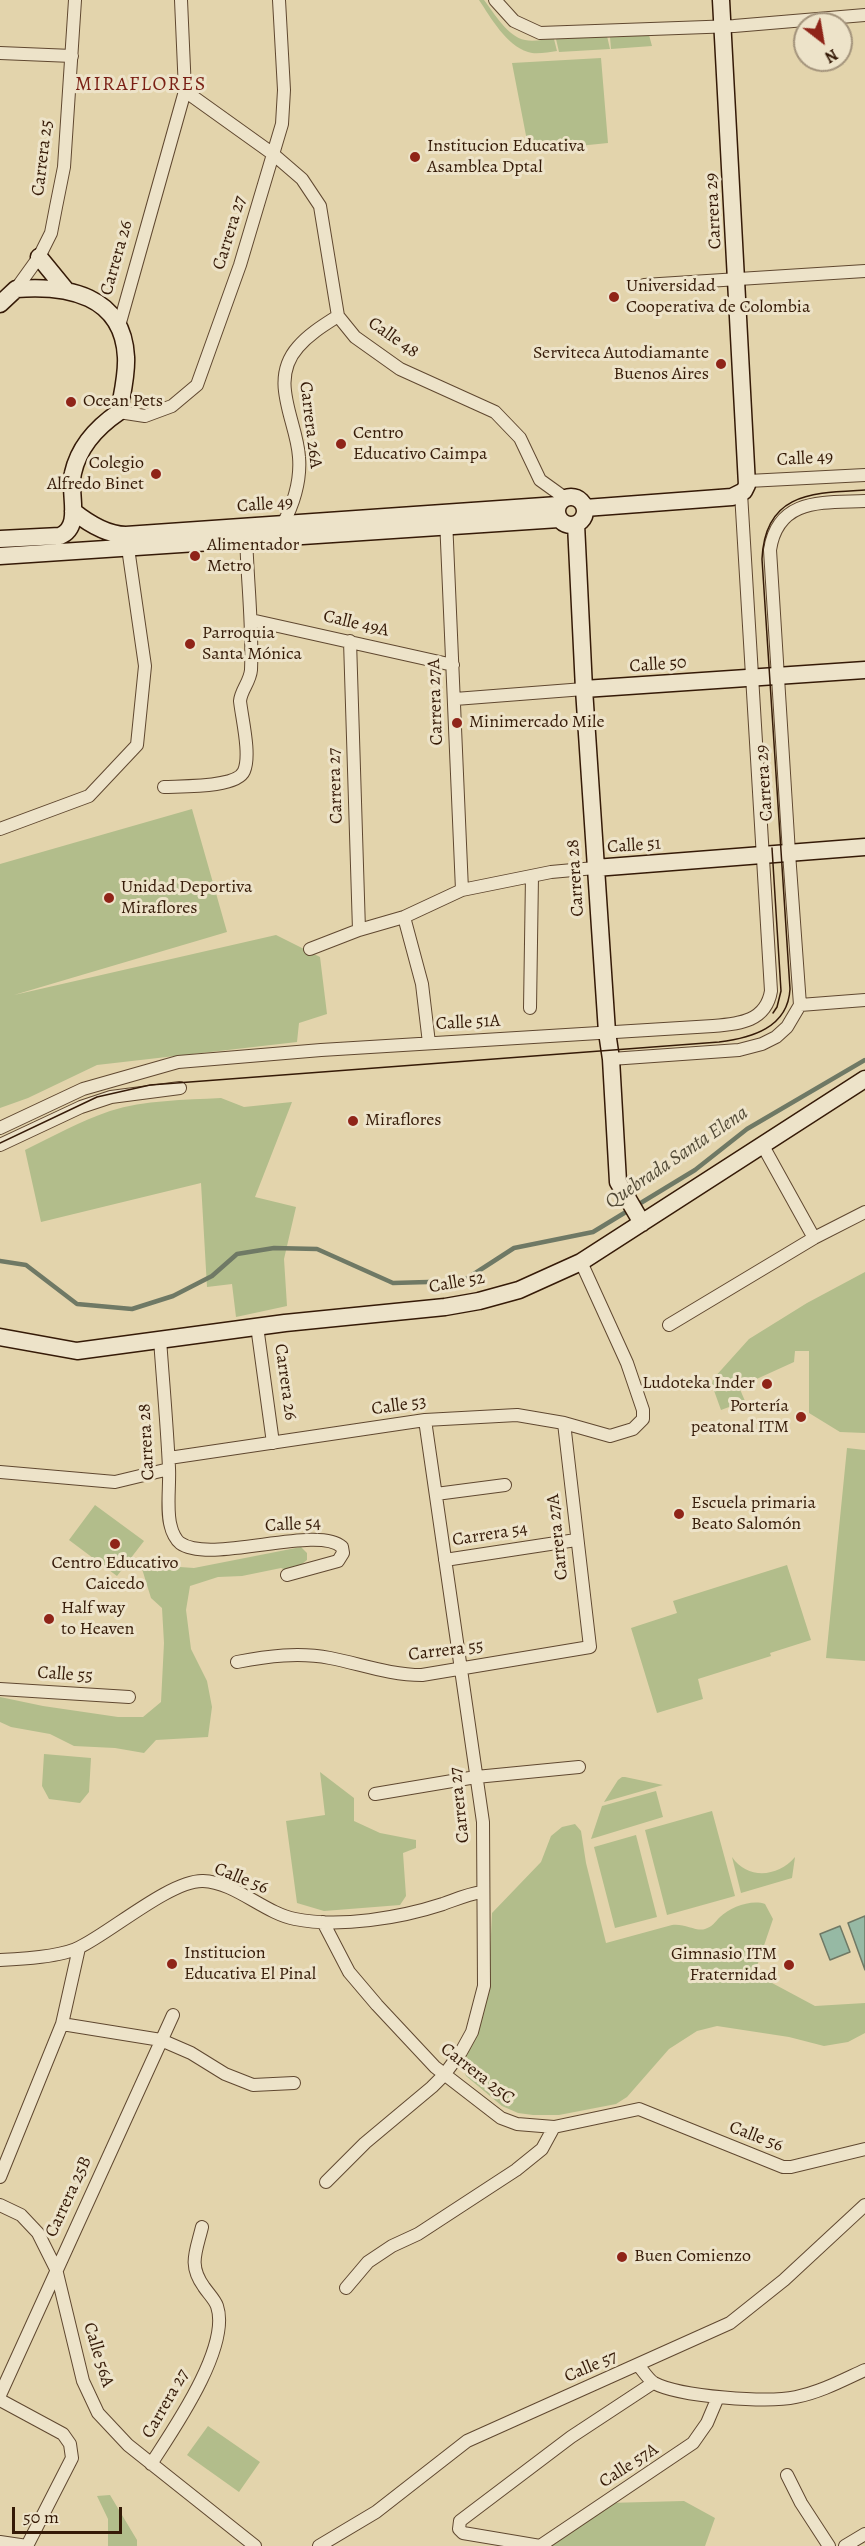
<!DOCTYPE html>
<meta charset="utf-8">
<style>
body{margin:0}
#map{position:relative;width:865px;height:2546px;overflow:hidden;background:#e3d4ac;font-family:Alegreya,serif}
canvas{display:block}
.north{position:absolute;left:793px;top:12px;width:60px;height:60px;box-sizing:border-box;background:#ede3c9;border:2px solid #a3937b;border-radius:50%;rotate:149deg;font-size:16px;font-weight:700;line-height:24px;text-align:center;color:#351a07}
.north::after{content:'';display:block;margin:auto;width:21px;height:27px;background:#8f2418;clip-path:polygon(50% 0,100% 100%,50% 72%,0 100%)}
.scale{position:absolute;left:12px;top:2507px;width:110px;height:27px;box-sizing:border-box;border:3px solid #351a07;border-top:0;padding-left:8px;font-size:18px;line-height:21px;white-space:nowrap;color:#351a07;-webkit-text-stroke:4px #ede3c9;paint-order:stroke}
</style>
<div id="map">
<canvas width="865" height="2546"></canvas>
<div class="north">N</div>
<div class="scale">50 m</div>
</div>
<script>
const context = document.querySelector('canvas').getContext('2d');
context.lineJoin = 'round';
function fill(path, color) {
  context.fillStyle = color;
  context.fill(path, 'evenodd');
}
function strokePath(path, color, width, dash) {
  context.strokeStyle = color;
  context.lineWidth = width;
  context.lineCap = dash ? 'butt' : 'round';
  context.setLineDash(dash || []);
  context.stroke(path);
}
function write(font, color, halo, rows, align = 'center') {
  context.font = font + ' Alegreya,serif';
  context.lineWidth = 6;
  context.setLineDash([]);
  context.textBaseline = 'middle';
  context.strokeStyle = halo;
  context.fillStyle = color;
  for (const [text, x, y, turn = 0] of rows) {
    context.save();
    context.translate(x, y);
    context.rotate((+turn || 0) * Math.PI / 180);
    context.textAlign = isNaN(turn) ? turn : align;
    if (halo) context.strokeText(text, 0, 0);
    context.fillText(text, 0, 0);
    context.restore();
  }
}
const green = new Path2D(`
 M479,0H484C494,13 508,37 525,40C534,42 545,39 554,39L557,51C548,52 536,55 528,52C506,45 491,18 479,0Z
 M649,35L652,46L611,49L610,37Z
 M607,36L610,49L559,52L556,39Z
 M601,58L608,143L529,151L512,63Z
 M192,809L227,932L14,995L276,935L320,957L327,1014L299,1023L297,1042L97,1065L28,1098L0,1108V864Z
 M221,1098L244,1107L292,1102L255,1197L296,1207L284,1259L287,1306L236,1317L232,1284L207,1287L201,1183L41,1222L25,1150C53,1136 81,1121 110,1111C145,1100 184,1100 221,1098Z
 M865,1272V1433L840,1432L809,1413V1351H795L794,1362L739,1387L745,1401L721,1410L712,1385L713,1379L749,1339L807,1303Z
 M847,1448L865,1450V1661L826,1658Z
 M95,1505L144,1541L117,1576L69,1540Z
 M301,1547L307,1553V1560L292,1572L281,1568L242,1576L218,1577L190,1586L186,1610L191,1649L207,1681L212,1707L208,1737L156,1740L144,1753L115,1748L74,1746L50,1734L11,1727L0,1722V1697L43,1706L118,1717H143L161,1702L164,1643L162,1608L151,1598L139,1559L151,1565L194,1568Z
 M787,1565L811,1640L770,1653L771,1656L698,1679L703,1699L657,1713L631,1628L677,1613L673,1601Z
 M44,1754L91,1758L89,1792L80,1803L49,1799L42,1786Z
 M320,1772L354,1798V1821L380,1833L416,1840V1848L403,1853L406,1896L400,1905L324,1911L297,1903L286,1821L325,1815Z
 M622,1777H625L663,1785L604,1802L618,1780Z
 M656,1791L663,1817L591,1839L602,1806Z
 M712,1811L735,1896L667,1915L645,1830Z
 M575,1824L581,1831L586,1863L606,1943L672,1925C684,1923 697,1932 705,1929C712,1927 715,1922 720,1917C730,1907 752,1899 765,1904L773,1919L757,1966L759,1976L815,2006L865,2003V2033L848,2042L824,2046L789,2037L717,2026L697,2031L669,2049L627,2097L616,2104L559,2115H533L518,2113L502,2106L466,2076L463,2068L483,2006L489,1977L492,1913L541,1862L551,1836L562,1827Z
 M636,1835L657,1917L615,1928L594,1847Z
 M732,1857C748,1880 778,1877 795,1857L792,1878L741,1893Z
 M208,2426L260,2462L239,2492L187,2455Z
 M110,2495L137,2540V2546H108V2519L97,2496Z
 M684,2501L715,2518L705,2546H545L607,2503Z`);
const water = new Path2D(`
 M865,1916V1970L848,1923Z
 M840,1926L850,1952L830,1960L820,1934Z`);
const stream = new Path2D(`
 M0,1261L26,1265L77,1304L132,1309L173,1296L212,1276L237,1254L274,1248L317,1249L393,1283L463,1281L514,1248L593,1232L695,1170L747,1129L865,1060`);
const street = new Path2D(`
 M495,0L514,21L540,33L734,26L865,15
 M0,53L72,56
 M185,91L273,154L302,179L320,206L338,316L355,337L400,369L495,412L520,438L540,480L565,498
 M644,285L865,271
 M16,289L39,257L51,233L56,207L64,167L75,0
 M119,326L185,91L181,0
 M119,412L145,416L172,406L197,385L240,265L282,124L284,90L279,0
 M748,481L865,475
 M446,519L462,890
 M283,524C294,503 301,481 299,457C297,421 268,381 298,347C309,334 324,325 338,316
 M251,620L453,665
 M350,641L359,930
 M455,699L584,689
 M164,787C182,786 237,788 244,771C251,755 242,719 240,701C241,690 250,682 251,670C253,625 247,579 246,533
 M0,829L89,796L137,745L145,666L127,541
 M404,917L422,984L429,1043
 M310,949L359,930L404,917L462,890L551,872L595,868
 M800,1005L865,1000
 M530,1008L532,876
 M611,1059L739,1050L762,1044L776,1037L787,1027L800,1005L789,853L770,550C778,497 824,503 865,501
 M0,1128L83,1089L178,1062L321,1050L713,1026C740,1024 766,1021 771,991L741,493
 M0,1145L81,1107L111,1097L180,1088
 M763,1146L814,1238
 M669,1325L814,1238L865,1212
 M257,1326L273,1443
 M160,1339C163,1382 167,1425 169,1468C170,1485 166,1512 171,1527C172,1532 176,1540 180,1543C211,1565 317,1524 342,1547L343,1553L338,1561L287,1575
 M169,1458L425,1420L517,1415L564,1423L610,1436L633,1429L643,1419V1410L627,1363L581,1262
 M0,1472L115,1482L169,1469
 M436,1494L505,1485
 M445,1560L576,1540
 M237,1662C268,1656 299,1652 330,1658C361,1664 390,1675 422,1675L590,1647L564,1423
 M0,1689L129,1697
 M375,1794L476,1777L579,1767
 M323,1922L349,1972L377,2005L435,2067L501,2118L517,2124L554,2127L639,2109L783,2167H791L865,2149
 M0,1960C21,1959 62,1957 80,1947C111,1932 171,1880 203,1881C235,1882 264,1913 295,1919C340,1928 400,1918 443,1904C457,1899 468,1894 482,1892
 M62,2024L161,2040L191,2053L225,2074L253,2085L294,2083
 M0,2177L62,2024L79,1948
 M326,2182L365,2143L432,2087L444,2075L461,2052L472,2032L484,1986L483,1822L425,1420
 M0,2205L21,2215L38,2233L56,2269L83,2381L98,2413L128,2445L255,2546
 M346,2288L368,2262L392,2246L418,2234L516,2170L542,2149L554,2127
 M639,2366C643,2371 649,2380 654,2383C680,2397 768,2403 796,2397C821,2392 843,2380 865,2370
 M0,2395L173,2015
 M0,2400L63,2434L70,2444L72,2458L27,2546
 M151,2464C173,2430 231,2347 217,2306C215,2300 208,2293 204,2287C188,2265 196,2252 202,2227
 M787,2475L801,2503L829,2546
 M0,2542L27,2546
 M319,2546L376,2512L467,2441L730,2323L784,2280L865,2205
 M540,2546L463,2533L459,2529L460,2521L571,2437L653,2383
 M540,2546L693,2443L707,2423L718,2397
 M845,2546L865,2534`);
const secondary = new Path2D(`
 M39,257L66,290
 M0,304L16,289C67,285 123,295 126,357C127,375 122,394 119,412C97,427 79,446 73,473C68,493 83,527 60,536L0,539
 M557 511a14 14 0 1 1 28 0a14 14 0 1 1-28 0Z
 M585,508L732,497L744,491L747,485L721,0
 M73,511C88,523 107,535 126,535L558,505
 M576,524L584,689L607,1032L611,1059L618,1182L642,1223
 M0,556L559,519
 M584,689L865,670
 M595,868L865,847
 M0,1337L77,1351L285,1323L445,1307L479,1301L519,1290L581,1262L865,1079`);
const tram = new Path2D(`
 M772,848L781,991L777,1007L773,1013
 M0,1143L97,1097L150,1085L719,1042C751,1038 788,1028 790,989L762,559C765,492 813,493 865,490`);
const markers = [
 [415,157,6,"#8f2418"],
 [614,297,6,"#8f2418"],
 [721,364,6,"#8f2418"],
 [71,402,6,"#8f2418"],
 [341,444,6,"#8f2418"],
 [156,474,6,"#8f2418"],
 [195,556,6,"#8f2418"],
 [190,644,6,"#8f2418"],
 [457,723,6,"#8f2418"],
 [109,898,6,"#8f2418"],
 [353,1121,6,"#8f2418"],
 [767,1384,6,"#8f2418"],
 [801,1417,6,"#8f2418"],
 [679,1514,6,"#8f2418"],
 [115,1544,6,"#8f2418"],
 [49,1619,6,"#8f2418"],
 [172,1964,6,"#8f2418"],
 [789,1965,6,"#8f2418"],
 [622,2257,6,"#8f2418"]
];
const poiNames = [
 ["Institucion Educativa",427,147],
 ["Asamblea Dptal",427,168],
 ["Universidad",626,287],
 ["Cooperativa de Colombia",626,308],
 ["Serviteca Autodiamante",709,354,"right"],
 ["Buenos Aires",709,375,"right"],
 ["Ocean Pets",83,402],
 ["Centro",353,434],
 ["Educativo Caimpa",353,455],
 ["Colegio",144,464,"right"],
 ["Alfredo Binet",144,485,"right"],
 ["Alimentador",207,546],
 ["Metro",207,567],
 ["Parroquia",202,634],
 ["Santa Mónica",202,655],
 ["Minimercado Mile",469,723],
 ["Unidad Deportiva",121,888],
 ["Miraflores",121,909],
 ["Miraflores",365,1121],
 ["Ludoteka Inder",755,1384,"right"],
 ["Portería",789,1407,"right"],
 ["peatonal ITM",789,1428,"right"],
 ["Escuela primaria",691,1504],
 ["Beato Salomón",691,1525],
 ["Centro Educativo",115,1564,"center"],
 ["Caicedo",115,1585,"center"],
 ["Half way",61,1609],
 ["to Heaven",61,1630],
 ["Institucion",184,1954],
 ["Educativa El Pinal",184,1975],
 ["Gimnasio ITM",777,1955,"right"],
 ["Fraternidad",777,1976,"right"],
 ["Buen Comienzo",634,2257]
];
const streetNames = [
 ["Carrera 25",43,158,-83],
 ["Carrera 29",714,211,-93],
 ["Carrera 27",230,233,-73],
 ["Carrera 26",117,258,-74],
 ["Calle 48",393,338,35],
 ["Carrera 26A",310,425,83],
 ["Calle 49",805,459,-3],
 ["Calle 49",265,505,-4],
 ["Calle 49A",356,624,13],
 ["Calle 50",658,665,-4],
 ["Carrera 27A",436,702,-92],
 ["Carrera 29",765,783,-94],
 ["Carrera 27",336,786,-92],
 ["Calle 51",634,846,-4],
 ["Carrera 28",576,878,-94],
 ["Calle 51A",468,1023,-3],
 ["Calle 52",457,1283,-10],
 ["Carrera 26",285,1382,82],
 ["Calle 53",399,1406,-8],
 ["Carrera 28",147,1442,-93],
 ["Calle 54",293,1525,-3],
 ["Carrera 54",490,1535,-9],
 ["Carrera 27A",558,1537,-96],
 ["Carrera 55",446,1651,-7],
 ["Calle 55",65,1675,4],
 ["Carrera 27",460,1805,-96],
 ["Calle 56",241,1879,22],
 ["Carrera 25C",477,2074,38],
 ["Calle 56",756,2137,21],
 ["Carrera 25B",69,2197,-65],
 ["Calle 56A",98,2355,73],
 ["Calle 57",591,2367,-23],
 ["Carrera 27",166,2404,-60],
 ["Calle 57A",629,2466,-33]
];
const neighbourhoodNames = [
 ["MIRAFLORES",141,85]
];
const waterNames = [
 ["Quebrada Santa Elena",677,1158,-34]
];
fill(green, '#b2bd8b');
fill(water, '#96b9a4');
strokePath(water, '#6f7965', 1.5);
strokePath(stream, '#6f7965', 4.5);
strokePath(street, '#604830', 14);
strokePath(secondary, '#351a07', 19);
strokePath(street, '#ede3c9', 12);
strokePath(secondary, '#ede3c9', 16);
strokePath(tram, '#351a07', 1.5);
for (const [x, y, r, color] of markers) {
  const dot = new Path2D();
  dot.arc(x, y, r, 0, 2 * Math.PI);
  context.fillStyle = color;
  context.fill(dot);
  strokePath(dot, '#ede3c9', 2);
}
write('18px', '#351a07', '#ede3c9', poiNames, 'left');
write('18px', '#351a07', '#ede3c9', streetNames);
context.letterSpacing = '1.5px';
write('20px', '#7a1f14', '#ede3c9', neighbourhoodNames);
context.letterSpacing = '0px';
write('italic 20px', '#524a36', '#ede3c9', waterNames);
</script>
